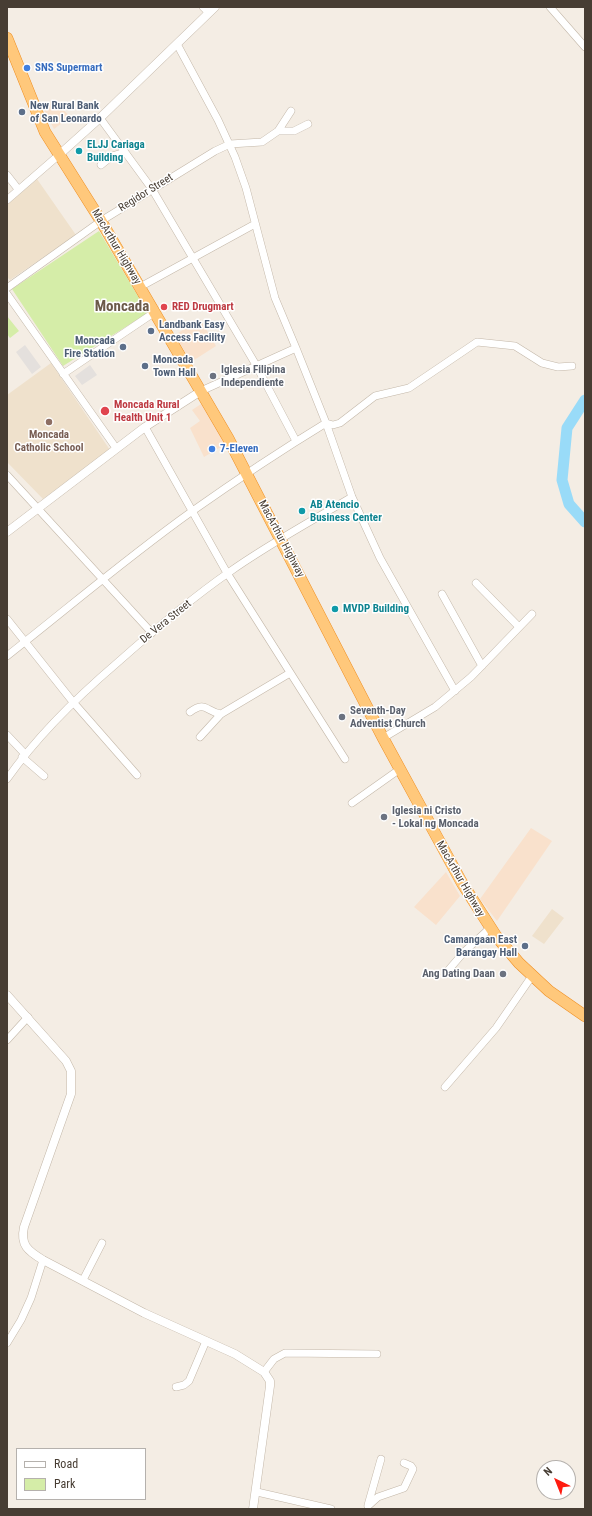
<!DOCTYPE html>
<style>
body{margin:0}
#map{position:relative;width:592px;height:1516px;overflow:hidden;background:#f4ede4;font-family:"Roboto Condensed",sans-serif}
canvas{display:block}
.frame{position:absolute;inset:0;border:8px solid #473d33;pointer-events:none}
.legend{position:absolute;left:16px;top:1448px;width:130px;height:52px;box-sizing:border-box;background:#fff;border:1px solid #b5b1ad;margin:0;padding:5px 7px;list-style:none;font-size:12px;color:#473d33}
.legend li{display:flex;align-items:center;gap:8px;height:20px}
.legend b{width:20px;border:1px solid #b5b1ad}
.north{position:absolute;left:536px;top:1460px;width:40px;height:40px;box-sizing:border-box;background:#fff;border:1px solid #b5b1ad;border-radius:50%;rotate:317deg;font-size:11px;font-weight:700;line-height:16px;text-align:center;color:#473d33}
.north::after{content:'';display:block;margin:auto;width:14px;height:18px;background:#ff1b10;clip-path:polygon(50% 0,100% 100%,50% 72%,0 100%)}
</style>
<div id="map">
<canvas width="592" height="1516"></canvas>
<div class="frame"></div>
<ul class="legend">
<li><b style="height:5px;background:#fff"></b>Road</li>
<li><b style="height:11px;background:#d5eda8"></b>Park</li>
</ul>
<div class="north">N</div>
</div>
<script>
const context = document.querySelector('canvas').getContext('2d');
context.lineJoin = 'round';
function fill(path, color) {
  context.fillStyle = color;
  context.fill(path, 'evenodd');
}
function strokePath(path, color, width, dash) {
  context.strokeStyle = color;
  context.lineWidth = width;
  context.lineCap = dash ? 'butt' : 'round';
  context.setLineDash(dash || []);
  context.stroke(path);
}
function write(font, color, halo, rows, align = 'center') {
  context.font = font + ' "Roboto Condensed",sans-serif';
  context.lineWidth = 3;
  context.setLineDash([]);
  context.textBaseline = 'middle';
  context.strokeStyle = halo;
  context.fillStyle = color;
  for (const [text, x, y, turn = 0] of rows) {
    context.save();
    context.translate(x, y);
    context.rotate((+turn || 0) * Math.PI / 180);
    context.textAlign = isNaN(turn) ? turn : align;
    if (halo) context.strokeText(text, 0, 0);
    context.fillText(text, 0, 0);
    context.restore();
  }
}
const commercial = new Path2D(`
 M54,99L70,117L54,129L43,108Z
 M200,319L216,346L191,362L175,335Z
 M201,404L226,444L204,457L190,428L200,421L192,410Z
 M531,828L552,841L497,921L480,899Z
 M446,872L460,896L436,925L414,907Z`);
const education = new Path2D(`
 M37,179L76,235L10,280L7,277V205Z
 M51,363L110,450L43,499L7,462V395Z
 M552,909L564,918L544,944L532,936Z`);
const green = new Path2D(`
 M99,231L148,313L63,366L12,289Z
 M7,316L19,331L10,338L7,334Z`);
const parking = new Path2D(`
 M25,345L41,367L32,374L16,352Z
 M90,365L97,375L82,385L75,376Z`);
const river = new Path2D(`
 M585,400L567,428L562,480L569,504L585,522`);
const minor = new Path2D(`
 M203,7L208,12
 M550,7L585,47
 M177,44L218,120L235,157L246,188L275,298L296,348
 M100,118L152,189L256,365L296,441
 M278,131L291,111
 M101,165L112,156L125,152
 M7,175L18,189
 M7,200L60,154
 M140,287L255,224
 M7,288L101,221L215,151L230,144L262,142L278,131H294L308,124
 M7,294L116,448
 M63,374L155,312
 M201,391L296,348L326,423L352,497L380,558L455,691
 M145,427L227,573L345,759
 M7,475L152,633
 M476,583L519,627
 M442,594L482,666
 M7,619L73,702L137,775
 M7,656C68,608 128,557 191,512C235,481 280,451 326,423L333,425L340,423L375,396L409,388L477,342L515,346L542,363L558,367L572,366
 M190,712C206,700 206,712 221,714
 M7,735L25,754
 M200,737L221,714L290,673
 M383,738L435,707L471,677L532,614
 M22,757L44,776
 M7,779C38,735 76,698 117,663C152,632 189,600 228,573C267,545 310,522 352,497
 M352,803L400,769
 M445,974L464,952L490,928
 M7,1040L28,1017
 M445,1087L496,1028L532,976
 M83,1280L102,1243
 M7,1343L21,1320L31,1298L43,1260
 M264,1372L274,1359L285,1353L377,1354
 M176,1387L184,1385L189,1381L206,1341
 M257,1492L331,1509
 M368,1505L381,1459
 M368,1506L378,1497L404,1488L413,1469L411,1466L404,1463`);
const tertiary = new Path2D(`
 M60,154L100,118L215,7
 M7,532L145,427L201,391
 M7,995L66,1061L71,1071V1094L24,1227C20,1245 28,1251 43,1260L144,1313L235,1354L264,1372L270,1381V1386L253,1509`);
const trunk = new Path2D(`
 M7,38L45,132L101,221L228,438L383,738L462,883L496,936L519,963L549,991L585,1016`);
const markers = [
 [27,68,4,"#3f7fe0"],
 [22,112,4,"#5c6f8a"],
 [79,151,4,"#0f9aa8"],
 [164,307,4,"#e0444e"],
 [151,331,4,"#5c6f8a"],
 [123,347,4,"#5c6f8a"],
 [145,366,4,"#5c6f8a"],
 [213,376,4,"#6b7280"],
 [105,411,5,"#e0444e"],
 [49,422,4,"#8d6e63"],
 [212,449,4,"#3f7fe0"],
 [302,511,4,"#0f9aa8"],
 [335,609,4,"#0f9aa8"],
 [342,717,4,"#6b7280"],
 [384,817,4,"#6b7280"],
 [525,946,4,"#5c6f8a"],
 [503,974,4,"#6b7280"]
];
const shopNames = [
 ["SNS Supermart",35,68],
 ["7-Eleven",220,449]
];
const serviceNames = [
 ["New Rural Bank",30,106],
 ["of San Leonardo",30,119],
 ["Landbank Easy",159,325],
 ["Access Facility",159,338],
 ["Moncada",115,341,"right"],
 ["Fire Station",115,354,"right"],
 ["Moncada",153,360],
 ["Town Hall",153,373],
 ["Camangaan East",517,940,"right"],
 ["Barangay Hall",517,953,"right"]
];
const cultureNames = [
 ["ELJJ Cariaga",87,145],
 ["Building",87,158],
 ["AB Atencio",310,505],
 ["Business Center",310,518],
 ["MVDP Building",343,609]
];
const streetNames = [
 ["Regidor Street",146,193,-32],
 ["MacArthur Highway",116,247,59],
 ["MacArthur Highway",281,539,62],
 ["De Vera Street",166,622,-39],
 ["MacArthur Highway",460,879,60]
];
const healthNames = [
 ["RED Drugmart",172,307],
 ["Moncada Rural",114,405],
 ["Health Unit 1",114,418]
];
const worshipNames = [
 ["Iglesia Filipina",221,370],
 ["Independiente",221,383],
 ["Seventh-Day",350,711],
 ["Adventist Church",350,724],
 ["Iglesia ni Cristo",392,811],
 ["- Lokal ng Moncada",392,824],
 ["Ang Dating Daan",495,974,"right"]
];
const educationNames = [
 ["Moncada",49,435],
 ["Catholic School",49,448]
];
const districtNames = [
 ["Moncada",122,307]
];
fill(commercial, '#f9e1cc');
fill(education, '#efe1cc');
fill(green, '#d5eda8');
fill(parking, '#e4e0dd');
strokePath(river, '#99dbf8', 11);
strokePath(minor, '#c3b7a8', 8);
strokePath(tertiary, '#c3b7a8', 9);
strokePath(trunk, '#ef8f23', 12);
strokePath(minor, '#fff', 7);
strokePath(tertiary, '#fff', 8);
strokePath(trunk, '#ffc87b', 11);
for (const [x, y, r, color] of markers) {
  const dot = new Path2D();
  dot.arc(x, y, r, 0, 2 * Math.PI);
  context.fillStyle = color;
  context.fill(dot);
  strokePath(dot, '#fff', 1.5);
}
write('bold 11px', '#366cbe', '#fff', shopNames, 'left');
write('bold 11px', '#4e5e75', '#fff', serviceNames, 'left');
write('bold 11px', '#0d838f', '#fff', cultureNames, 'left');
write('11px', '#473d33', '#fff', streetNames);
write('bold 11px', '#be3a42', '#fff', healthNames, 'left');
write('bold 11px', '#5b616d', '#fff', worshipNames, 'left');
write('bold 11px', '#785e54', '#fff', educationNames);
write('bold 15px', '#6b5a49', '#fff', districtNames);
</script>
